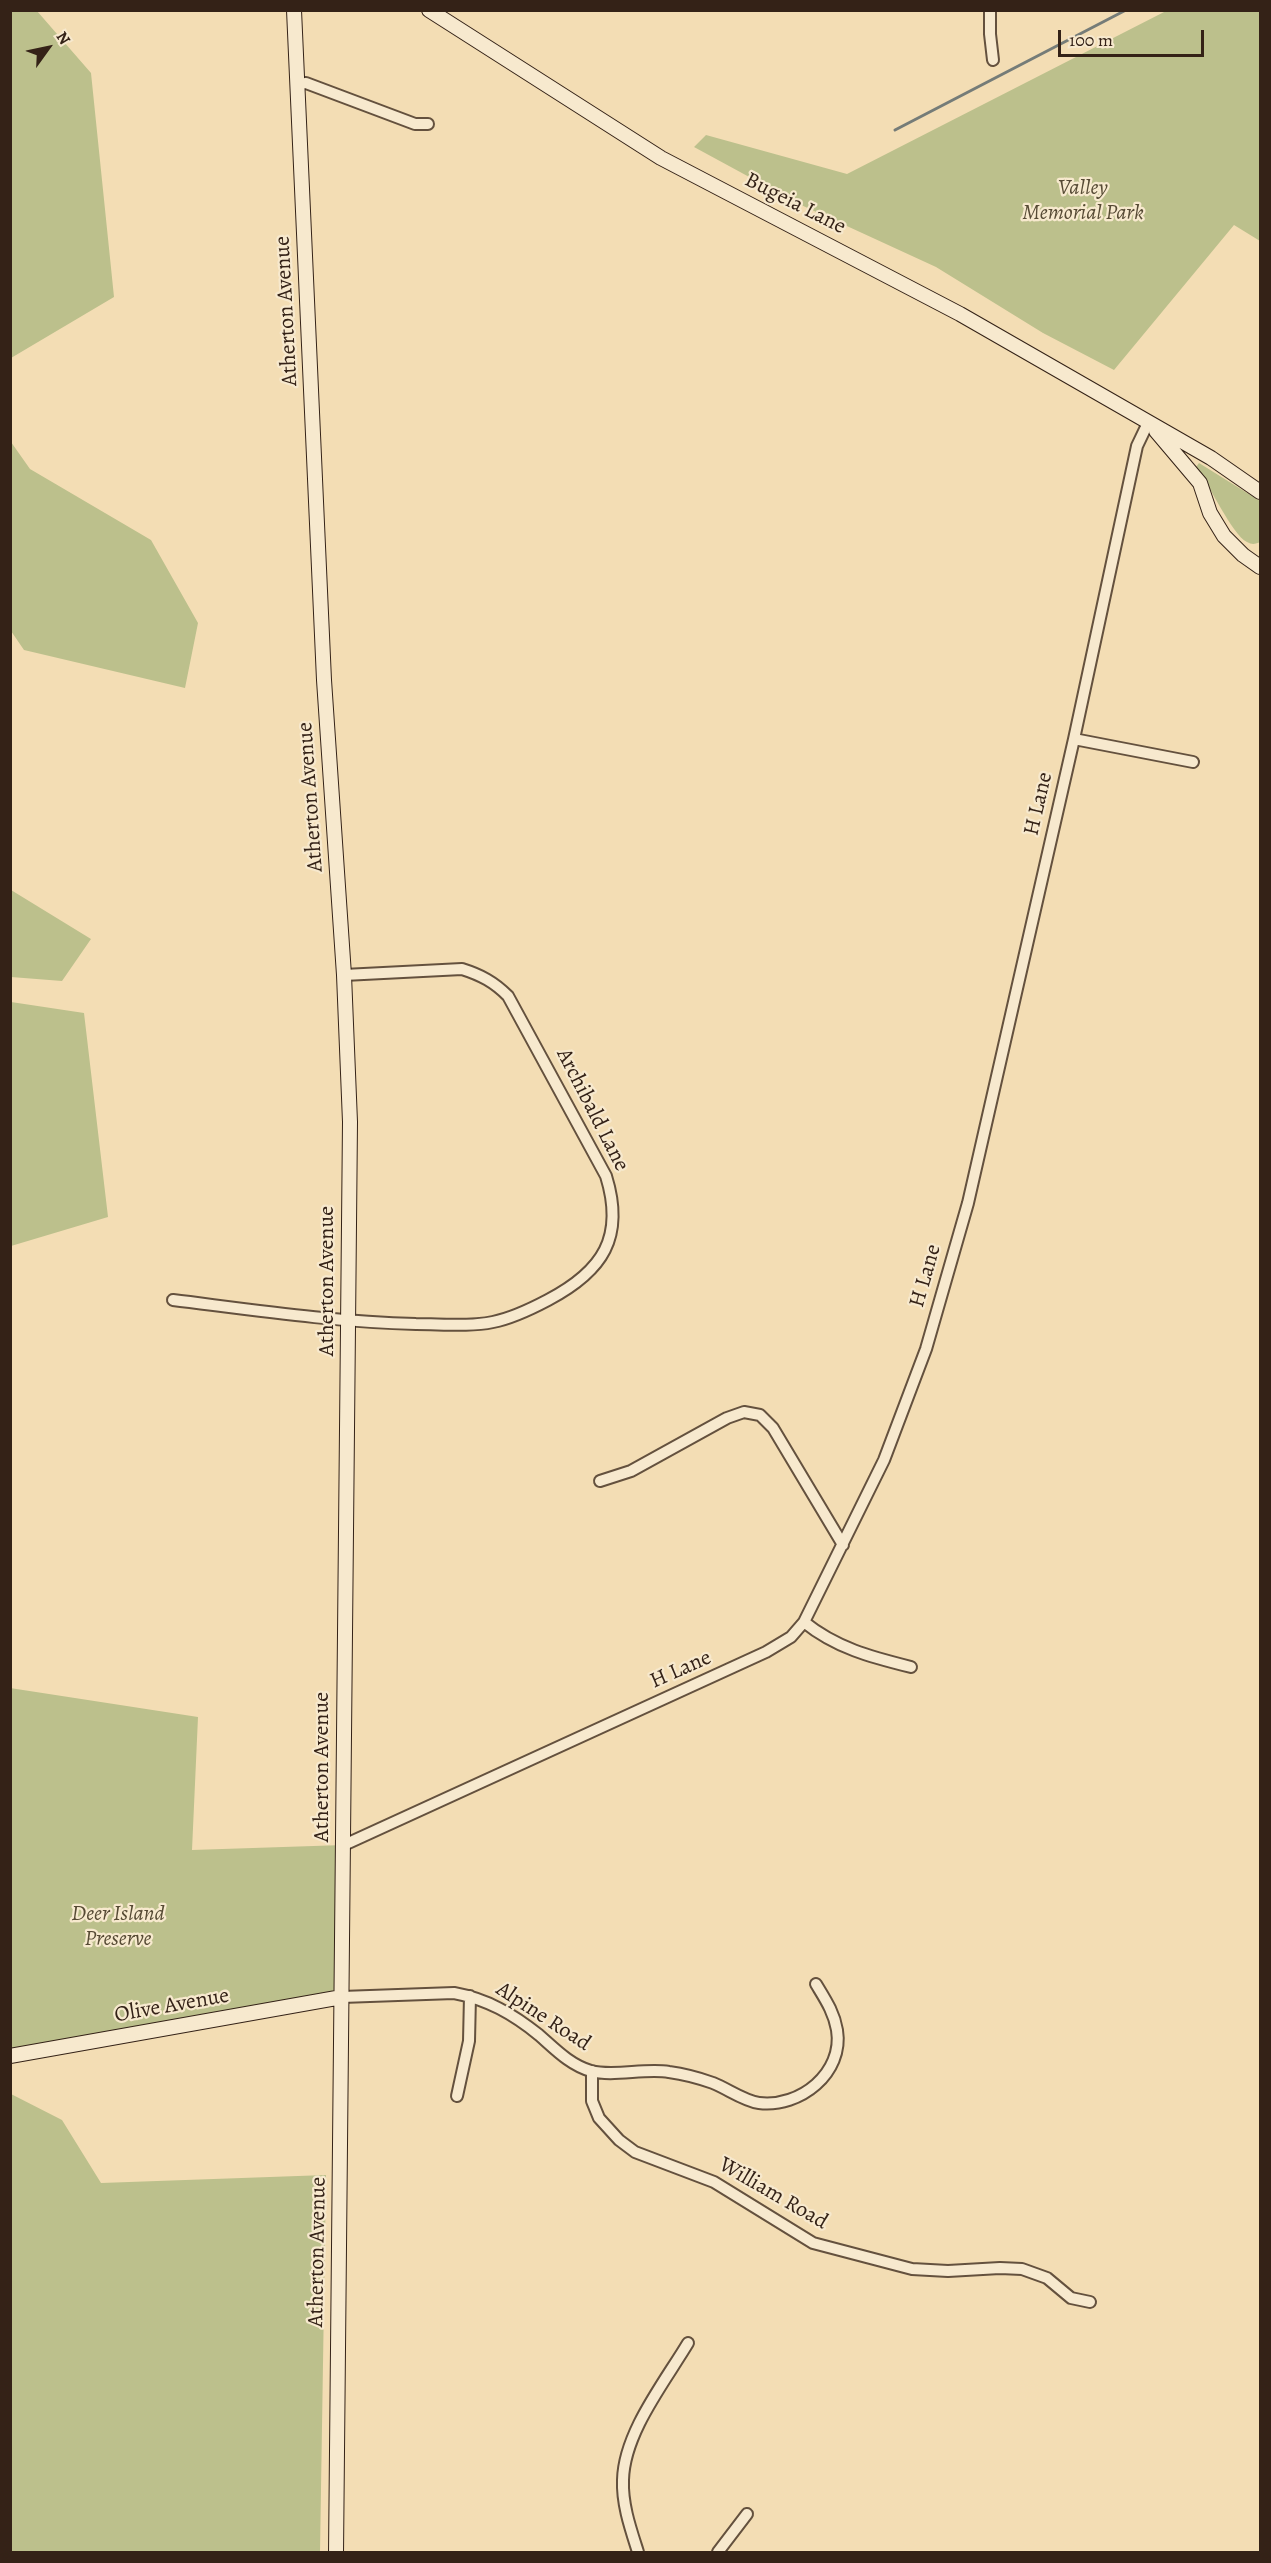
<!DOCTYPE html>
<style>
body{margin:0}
#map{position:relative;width:1271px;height:2563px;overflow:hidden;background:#f3ddb4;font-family:Alegreya,serif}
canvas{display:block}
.frame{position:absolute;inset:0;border:12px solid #342217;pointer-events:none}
.north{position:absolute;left:18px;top:18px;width:60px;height:60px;-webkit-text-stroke:4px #f7e9ce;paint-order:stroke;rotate:57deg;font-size:16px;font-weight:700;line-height:24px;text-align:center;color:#342217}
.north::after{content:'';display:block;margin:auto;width:21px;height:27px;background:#342217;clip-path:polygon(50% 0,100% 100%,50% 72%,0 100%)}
.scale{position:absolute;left:1058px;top:30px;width:146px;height:27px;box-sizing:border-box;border:3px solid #342217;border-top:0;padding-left:8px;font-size:18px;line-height:21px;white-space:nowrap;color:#342217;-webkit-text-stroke:4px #f7e9ce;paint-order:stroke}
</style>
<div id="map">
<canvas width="1271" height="2563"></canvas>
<div class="frame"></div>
<div class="north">N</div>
<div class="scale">100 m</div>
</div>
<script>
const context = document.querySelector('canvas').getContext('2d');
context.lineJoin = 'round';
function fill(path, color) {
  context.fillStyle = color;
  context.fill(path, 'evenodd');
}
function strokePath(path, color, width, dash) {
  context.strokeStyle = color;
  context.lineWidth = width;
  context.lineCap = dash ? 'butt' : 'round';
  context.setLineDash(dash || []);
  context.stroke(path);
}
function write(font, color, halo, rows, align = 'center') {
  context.font = font + ' Alegreya,serif';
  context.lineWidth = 4.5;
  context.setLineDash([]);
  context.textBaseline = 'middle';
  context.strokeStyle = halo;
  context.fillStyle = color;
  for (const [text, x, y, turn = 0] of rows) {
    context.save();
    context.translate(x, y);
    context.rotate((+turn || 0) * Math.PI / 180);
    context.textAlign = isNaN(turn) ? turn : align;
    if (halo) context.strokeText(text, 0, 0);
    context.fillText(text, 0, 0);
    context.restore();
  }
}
const green = new Path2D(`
 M10,11H37L91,73L114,297L11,358Z
 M1166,11H1260V241L1234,225L1114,370L1043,333L936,267L799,204L694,147L706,135L847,174Z
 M11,442L30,469L151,540L198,623L185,688L24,650L11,631Z
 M1199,463L1260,501V542C1256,544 1252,545 1247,542C1232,535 1209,483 1196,467Z
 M11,890L91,939L62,981L11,977Z
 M11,1002L84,1013L108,1217L11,1246Z
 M10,1688L198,1717L192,1850L344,1845L342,1997L11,2056Z
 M11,2094L62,2120L101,2183L326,2175L320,2552H11Z`);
const stream = new Path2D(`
 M895,130L1126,10`);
const street = new Path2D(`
 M990,10V34L993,60
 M297,84L306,83L415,124H428
 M1074,739L1193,762
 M173,1300C254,1310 335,1322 416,1324C442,1324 469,1327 493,1322C513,1318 531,1309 548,1300C603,1271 625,1237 606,1176L508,996C494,982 481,975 462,969L344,975
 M600,1481L631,1471L727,1418L744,1412L760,1415L773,1428L843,1545
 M804,1622C836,1648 871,1657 911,1667
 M344,1845L766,1652L791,1637L804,1622L884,1460L926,1349L968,1203L1074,739L1137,446L1148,423
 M342,1997L454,1993C487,1999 513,2014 539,2035C555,2049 570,2065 591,2071C613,2077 645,2068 669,2072C684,2074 699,2078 713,2083C728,2089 744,2101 759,2103C800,2108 844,2073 837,2030C834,2012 825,1999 816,1984
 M592,2071V2101L599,2118L619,2140L635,2152L714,2182L813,2243L912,2269L948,2271L1000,2268L1022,2269L1047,2278L1071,2298L1090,2302
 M457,2096L469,2041L470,1996
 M638,2552C631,2530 622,2505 623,2480C624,2433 664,2383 688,2343
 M718,2552L747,2514`);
const secondary = new Path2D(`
 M294,10L324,680L344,975L350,1122L336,2552
 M429,10L661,158L960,314L1211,458L1260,492
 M1156,431L1200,483L1210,513L1224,536L1243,555L1260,567
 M10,2056L342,1997`);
const parkNames = [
 ["Valley",1083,189],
 ["Memorial Park",1083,214],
 ["Deer Island",118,1915],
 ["Preserve",118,1940]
];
const streetNames = [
 ["Bugeia Lane",795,204,27],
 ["Atherton Avenue",287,311,-93],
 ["Atherton Avenue",311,797,-94],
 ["H Lane",1039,804,-77],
 ["Archibald Lane",592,1110,63],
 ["H Lane",926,1276,-74],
 ["Atherton Avenue",328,1281,-90],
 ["H Lane",681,1670,-24],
 ["Atherton Avenue",323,1767,-90],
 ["Olive Avenue",172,2006,-10],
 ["Alpine Road",543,2017,33],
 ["William Road",773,2194,30],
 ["Atherton Avenue",318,2252,-89]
];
fill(green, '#bcc08c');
strokePath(stream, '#757c78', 3);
strokePath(street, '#64513e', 14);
strokePath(secondary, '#342217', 16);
strokePath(street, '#f7e9ce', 10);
strokePath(secondary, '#f7e9ce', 14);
write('italic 22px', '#564a34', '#f7e9ce', parkNames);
write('22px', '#342217', '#f7e9ce', streetNames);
</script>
